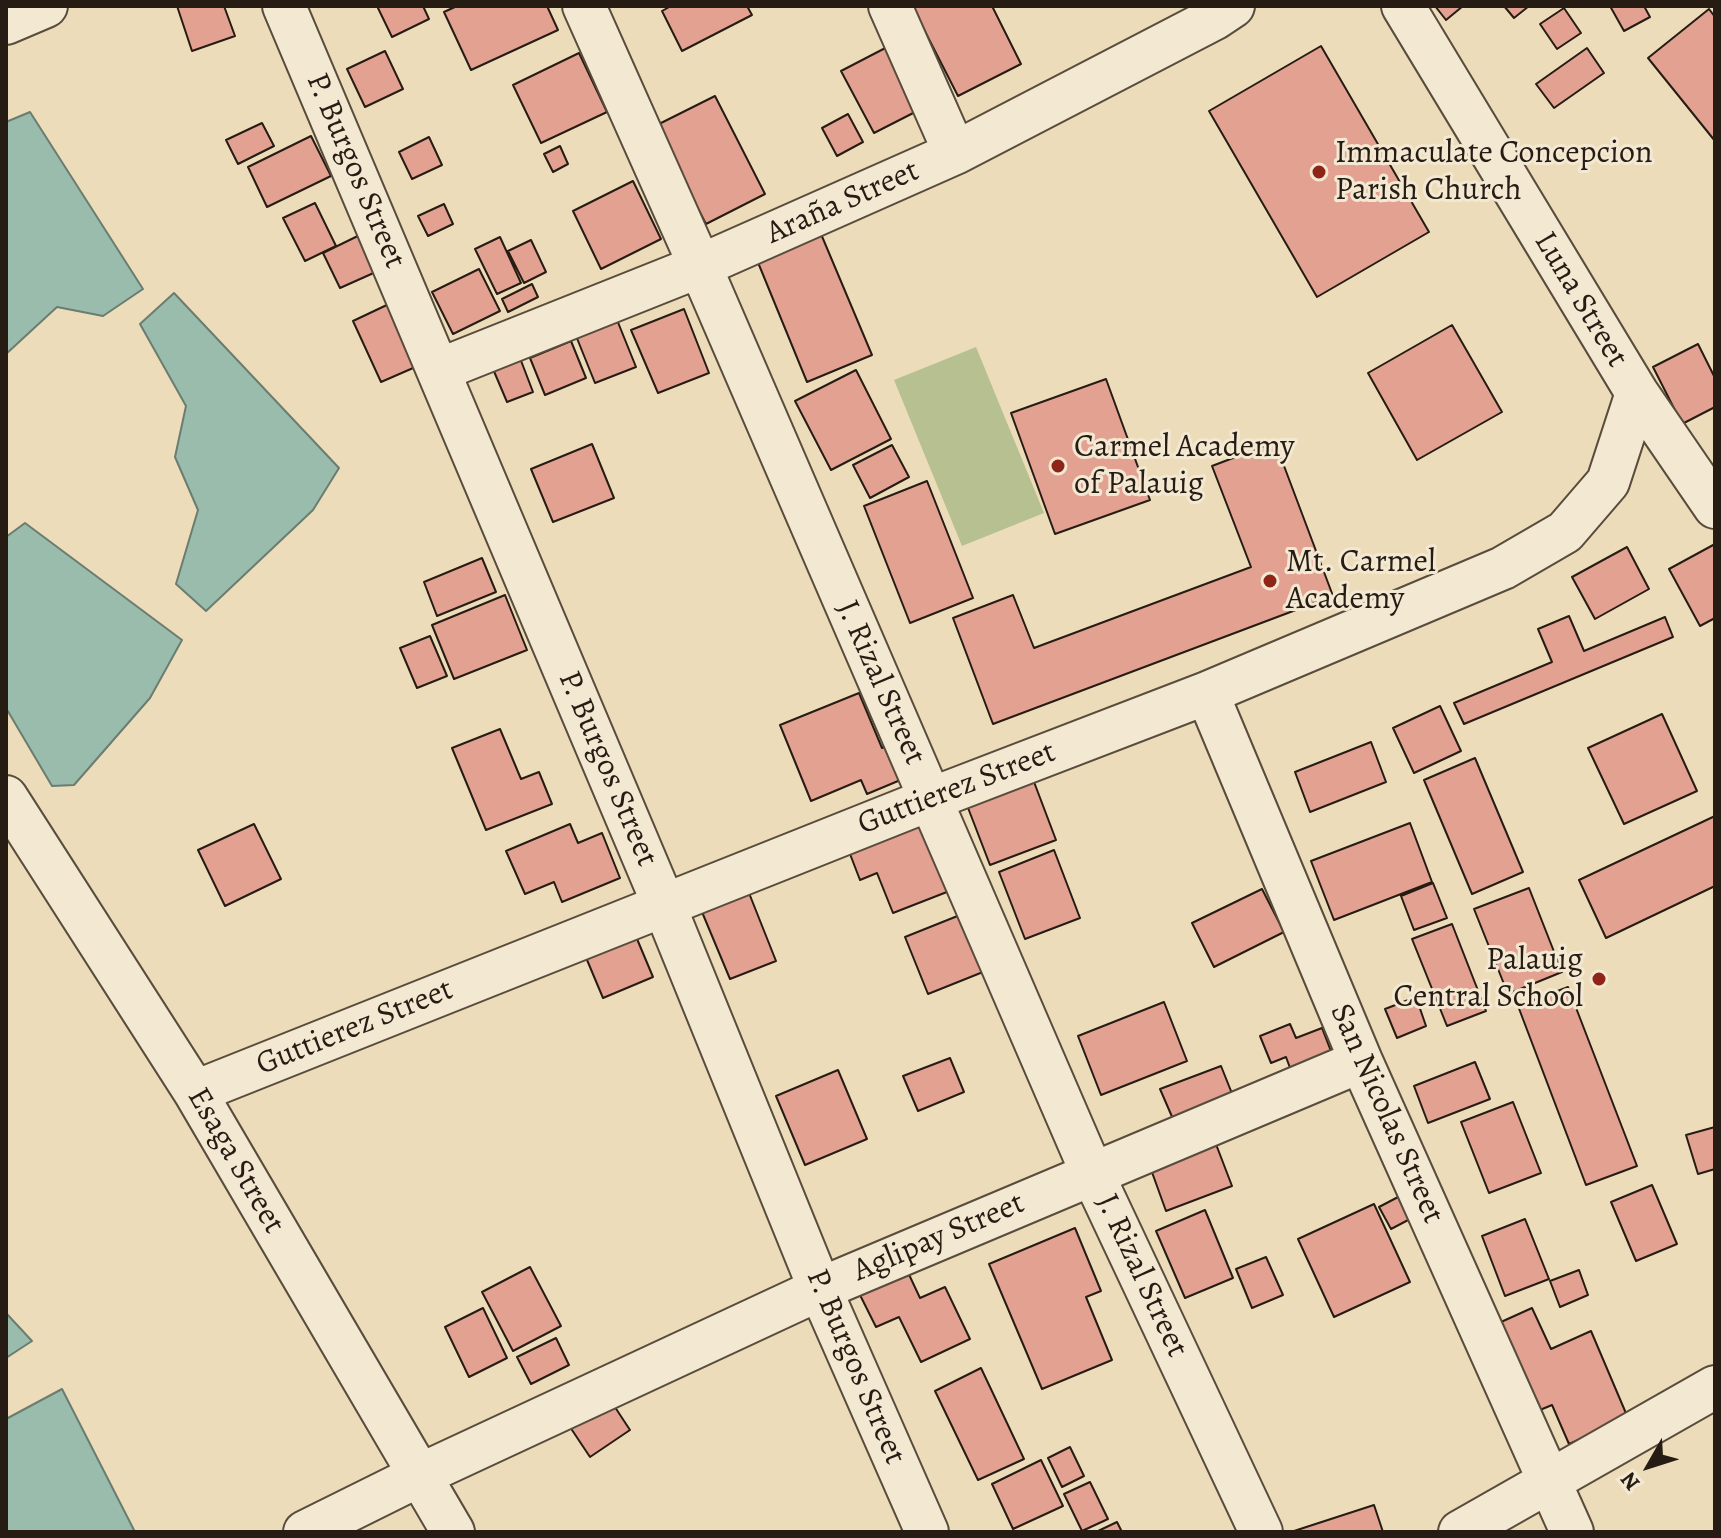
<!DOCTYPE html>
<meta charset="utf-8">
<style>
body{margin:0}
#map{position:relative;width:1721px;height:1538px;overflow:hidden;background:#eddcb9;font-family:Alegreya,serif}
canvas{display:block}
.frame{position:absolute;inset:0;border:8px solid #261c14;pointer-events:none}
.north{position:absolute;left:1609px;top:1426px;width:80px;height:80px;-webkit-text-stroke:6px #f3e8d2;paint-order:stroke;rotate:231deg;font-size:22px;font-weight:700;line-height:32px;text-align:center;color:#261c14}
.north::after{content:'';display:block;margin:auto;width:28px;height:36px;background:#261c14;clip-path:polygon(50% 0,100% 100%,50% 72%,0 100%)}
</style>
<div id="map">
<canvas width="1721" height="1538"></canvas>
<div class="frame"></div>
<div class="north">N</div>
</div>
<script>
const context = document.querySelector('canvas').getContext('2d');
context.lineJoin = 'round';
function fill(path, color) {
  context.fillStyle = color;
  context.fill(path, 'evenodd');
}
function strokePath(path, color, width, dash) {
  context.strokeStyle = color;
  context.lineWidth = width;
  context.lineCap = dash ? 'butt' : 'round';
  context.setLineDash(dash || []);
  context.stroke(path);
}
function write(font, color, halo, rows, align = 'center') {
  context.font = font + ' Alegreya,serif';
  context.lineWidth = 6;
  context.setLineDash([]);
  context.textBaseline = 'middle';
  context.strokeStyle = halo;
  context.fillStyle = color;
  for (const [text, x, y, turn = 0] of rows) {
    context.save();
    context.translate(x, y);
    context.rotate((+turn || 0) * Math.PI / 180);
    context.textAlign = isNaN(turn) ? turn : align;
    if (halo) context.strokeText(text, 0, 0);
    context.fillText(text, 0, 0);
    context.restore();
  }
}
const green = new Path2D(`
 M976,347L1044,513L962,546L894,380Z`);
const water = new Path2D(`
 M30,112L143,289L103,316L57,307L6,354V122Z
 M174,293L339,468L313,510L206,611L176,584L198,510L175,457L186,406L140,324Z
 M25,523L182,640L150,698L74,785L52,786L6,708V537Z
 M6,1313L32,1341L6,1358Z
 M62,1389L135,1532H6V1419Z`);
const building = new Path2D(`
 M177,6H224L235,36L192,51Z
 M377,6H423L429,19L392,37Z
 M457,6H547L558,30L471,70L444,12Z
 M671,6H747L752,15L682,51L662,11Z
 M912,6H992L1021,64L958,96Z
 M1435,6H1463L1446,20Z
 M1504,6H1529L1514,18Z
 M1610,6H1644L1650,17L1624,31Z
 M1564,8L1581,33L1557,49L1540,24Z
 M1709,9L1715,17V141L1648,58Z
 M893,44L925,107L874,133L841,71Z
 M1321,46L1429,232L1317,297L1209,111Z
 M1587,48L1604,73L1554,108L1536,84Z
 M385,51L403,89L365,107L347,69Z
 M579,53L607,112L541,143L513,85Z
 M715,96L765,194L706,224L655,126Z
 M848,114L863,142L837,156L822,128Z
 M262,123L274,146L238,164L226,140Z
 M311,136L331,176L267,207L248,167Z
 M429,137L442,165L412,179L399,152Z
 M560,146L568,164L553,172L544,154Z
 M633,181L661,239L601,269L573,211Z
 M315,203L336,246L305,261L283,218Z
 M444,204L453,224L428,236L418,216Z
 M370,230L387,267L340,288L323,253Z
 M821,234L872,355L807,382L757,260Z
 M500,237L521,283L497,294L475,249Z
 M531,240L546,272L524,283L508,251Z
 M479,269L500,311L453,334L432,292Z
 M532,284L538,297L508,312L502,299Z
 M391,303L420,365L381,382L353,321Z
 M611,305L636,367L595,383L570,321Z
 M684,309L709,373L658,393L631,330Z
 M1452,325L1502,412L1417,460L1368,373Z
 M571,341L586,378L545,395L530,358Z
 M1698,344L1715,378V407L1682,424L1653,367Z
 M520,358L533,392L507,402L493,369Z
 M856,370L891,439L831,470L795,401Z
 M1106,379L1150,500L1055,534L1011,413Z
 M1275,442L1333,596L993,724L953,618L1013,595L1034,648L1251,567L1212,466Z
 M592,444L614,498L553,522L531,469Z
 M892,445L909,477L870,498L853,465Z
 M927,481L973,598L910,623L864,506Z
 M1715,544V618L1700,626L1669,569Z
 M1627,547L1649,589L1595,619L1572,577Z
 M482,558L496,592L437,616L424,582Z
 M505,595L527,650L454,679L432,625Z
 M1569,616L1584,651L1665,617L1673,637L1464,724L1454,703L1552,662L1538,629Z
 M430,636L447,676L417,688L400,648Z
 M859,693L882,748L896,742L910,776L867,794L861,780L811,801L780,725Z
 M1440,706L1461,751L1414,773L1393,728Z
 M1662,714L1697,791L1624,824L1588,748Z
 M500,729L521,779L539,772L552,804L486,830L452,748Z
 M1371,742L1386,782L1310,812L1295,772Z
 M1475,758L1523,872L1472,894L1424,780Z
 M1031,774L1056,840L990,865L965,800Z
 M919,811L952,890L893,913L877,873L860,880L845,841Z
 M1715,816V886L1606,938L1579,880Z
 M1410,823L1432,882L1334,920L1311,861Z
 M254,824L281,879L225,906L198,850Z
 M570,824L578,843L602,833L620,878L562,902L554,882L525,894L506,851Z
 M1054,850L1080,918L1025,939L999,872Z
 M1433,883L1447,918L1414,930L1401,896Z
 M1529,888L1562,972L1508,994L1474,909Z
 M1262,889L1284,932L1214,967L1192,923Z
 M749,893L776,961L730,979L702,912Z
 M960,915L983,972L928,994L905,937Z
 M1452,924L1486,1011L1447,1026L1412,939Z
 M632,927L653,977L603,998L582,948Z
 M1568,987L1637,1166L1586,1185L1518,1006Z
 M1416,997L1426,1026L1397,1038L1385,1009Z
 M1164,1002L1187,1061L1101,1095L1078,1036Z
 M1290,1024L1296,1038L1322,1028L1334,1059L1293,1076L1286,1057L1271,1063L1260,1036Z
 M950,1058L964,1092L918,1111L903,1076Z
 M1475,1062L1490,1099L1428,1123L1414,1086Z
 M1221,1066L1233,1096L1173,1119L1160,1089Z
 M838,1070L867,1139L805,1165L776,1096Z
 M1513,1102L1541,1173L1489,1193L1461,1122Z
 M1715,1127V1169L1698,1174L1686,1135Z
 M1214,1139L1232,1186L1166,1211L1149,1164Z
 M1652,1185L1677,1244L1636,1261L1611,1202Z
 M1400,1196L1412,1218L1391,1229L1379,1207Z
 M1374,1204L1410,1282L1334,1317L1298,1239Z
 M1205,1210L1233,1278L1185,1298L1156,1231Z
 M1525,1219L1549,1279L1505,1296L1482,1236Z
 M1075,1228L1101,1291L1086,1297L1112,1360L1042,1389L989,1264Z
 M1266,1257L1283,1295L1252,1308L1236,1269Z
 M905,1266L920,1298L945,1287L970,1339L921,1362L899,1317L876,1327L857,1289Z
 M530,1267L561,1326L513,1351L482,1292Z
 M1579,1270L1588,1295L1560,1307L1550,1281Z
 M483,1308L507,1358L469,1377L445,1327Z
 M1532,1308L1551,1349L1591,1331L1628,1418L1569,1444L1552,1405L1540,1410L1501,1322Z
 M556,1338L569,1365L531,1384L517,1357Z
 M981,1368L1024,1459L978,1480L935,1391Z
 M607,1395L630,1430L590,1457L566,1421Z
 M1070,1447L1084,1476L1062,1487L1048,1458Z
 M1041,1460L1063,1506L1013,1529L992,1484Z
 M1090,1482L1108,1519L1082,1531L1064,1494Z
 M1374,1505L1383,1532L1294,1531Z
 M1117,1522L1122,1532H1096Z`);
const minor = new Path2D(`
 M284,6L664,905L820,1289L927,1532
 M584,6L700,266L1092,1173L1261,1532
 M890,6L955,153
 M1403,6L1637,393L1715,507
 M6,23L46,6
 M439,370L700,266L955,153L1215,18L1233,6
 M1207,693L1361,1061L1572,1532
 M6,797L195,1092L453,1532
 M195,1092L931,799L1207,693L1503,568L1565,532L1608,482L1637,393
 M305,1532L418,1476L820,1289L1361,1061
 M1460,1532L1715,1387`);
const markers = [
 [1319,172,8,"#8f2418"],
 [1058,466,8,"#8f2418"],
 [1270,581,8,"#8f2418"],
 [1599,979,8,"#8f2418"]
];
const poiNames = [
 ["Immaculate Concepcion",1335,154],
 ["Parish Church",1335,191],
 ["Carmel Academy",1074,448],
 ["of Palauig",1074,485],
 ["Mt. Carmel",1286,563],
 ["Academy",1286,600],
 ["Palauig",1583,961,"right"],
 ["Central School",1583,998,"right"]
];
const streetNames = [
 ["P. Burgos Street",355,171,67],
 ["Araña Street",843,203,-24],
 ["Luna Street",1580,300,59],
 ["J. Rizal Street",880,683,66],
 ["P. Burgos Street",607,769,67],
 ["Guttierez Street",957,789,-21],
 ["Guttierez Street",355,1028,-22],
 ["San Nicolas Street",1386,1114,66],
 ["Esaga Street",235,1161,60],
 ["Aglipay Street",939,1238,-23],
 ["J. Rizal Street",1141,1276,65],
 ["P. Burgos Street",855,1367,67]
];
fill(green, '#b7c090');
fill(water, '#99bcad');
strokePath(water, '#6b7c70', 2);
fill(building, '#e3a191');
strokePath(building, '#261c14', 2);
strokePath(minor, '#584c3d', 46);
strokePath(minor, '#f3e8d2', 42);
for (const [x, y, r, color] of markers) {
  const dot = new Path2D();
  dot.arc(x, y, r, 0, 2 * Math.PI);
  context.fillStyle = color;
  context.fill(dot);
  strokePath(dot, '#f3e8d2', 3);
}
write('32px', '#261c14', '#f3e8d2', poiNames, 'left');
write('32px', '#261c14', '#f3e8d2', streetNames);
</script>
